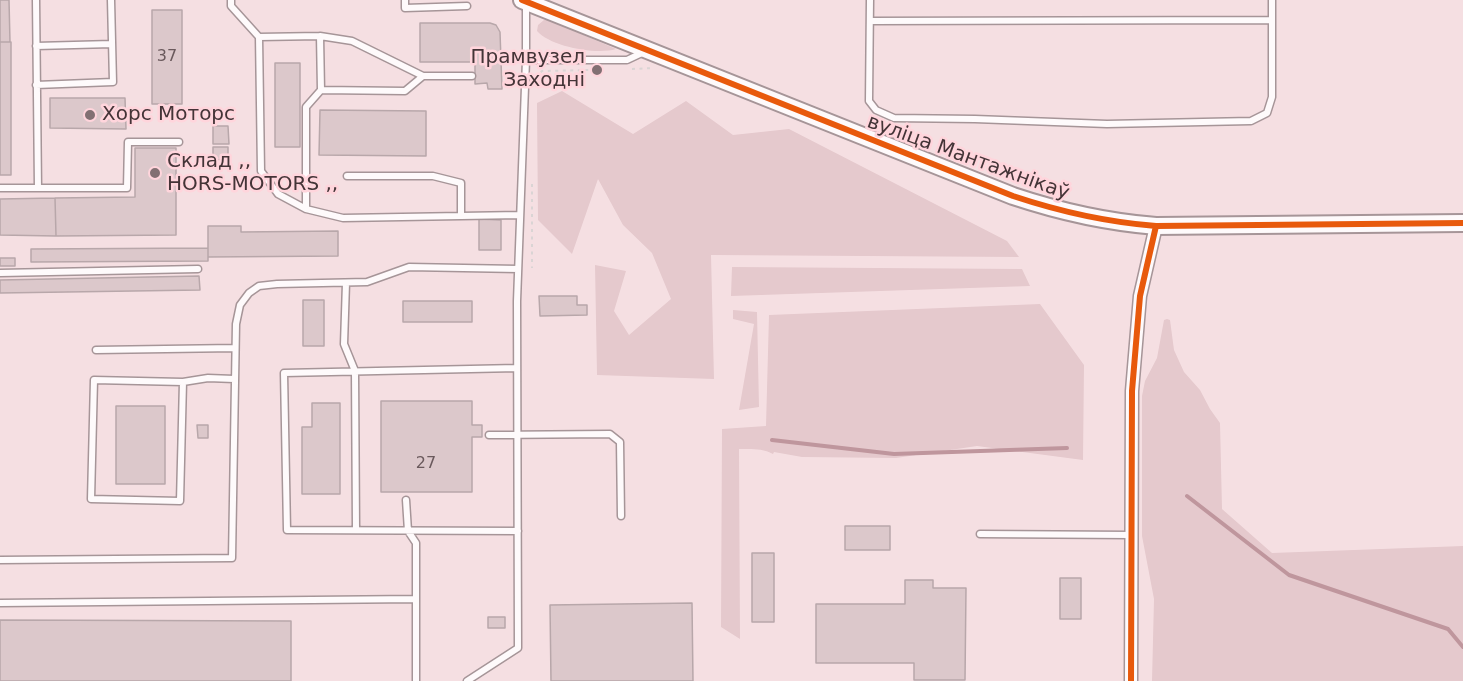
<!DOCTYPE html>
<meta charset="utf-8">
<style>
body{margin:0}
canvas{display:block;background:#f5dfe2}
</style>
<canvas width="1463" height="681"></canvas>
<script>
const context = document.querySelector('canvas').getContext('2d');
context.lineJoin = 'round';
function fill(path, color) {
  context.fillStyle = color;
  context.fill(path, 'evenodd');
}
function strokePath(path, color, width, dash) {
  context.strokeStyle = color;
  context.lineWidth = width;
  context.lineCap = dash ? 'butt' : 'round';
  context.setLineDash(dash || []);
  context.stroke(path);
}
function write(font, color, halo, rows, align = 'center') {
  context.font = font + ' "DejaVu Sans",sans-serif';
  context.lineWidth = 5;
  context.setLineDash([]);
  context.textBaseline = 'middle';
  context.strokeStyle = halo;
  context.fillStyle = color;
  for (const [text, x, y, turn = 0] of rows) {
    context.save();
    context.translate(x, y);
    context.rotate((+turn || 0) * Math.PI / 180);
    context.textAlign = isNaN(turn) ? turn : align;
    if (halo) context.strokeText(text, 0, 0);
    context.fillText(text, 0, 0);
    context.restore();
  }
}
const green = new Path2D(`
 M544,20H549L616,49C597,55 551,47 537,31L538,25Z
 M562,91L633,134L686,101L733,135L789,129L1007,241L1019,257L711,255L714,379L597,375L595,265L626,271L614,311L629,335L671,299L652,253L623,225L598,179L572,254L538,220L537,103Z
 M732,267L1022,269L1030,286L731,296Z
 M1040,304L1084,365L1083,460L977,446L896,458L802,457L774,452L773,454C762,448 751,449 739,449L740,639L721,627L722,429L766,426L769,315Z
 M733,310L757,312L759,407L739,410L754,324L733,319Z
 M1167,319L1170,320L1174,350L1184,372L1200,390L1210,409L1220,423L1222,509L1272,553L1463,546V681H1152L1154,599L1142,536V396L1145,381L1157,358L1164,320Z`);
const stream = new Path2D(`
 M772,440L894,454L1067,448
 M1187,496L1289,575L1448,629L1463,647`);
const building = new Path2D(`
 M0,0H9L10,42H0Z
 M152,10H182V104H152Z
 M420,23H490L496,25L500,32L502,89H488L487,83L475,84V62H420Z
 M0,42H11V175H0Z
 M275,63H300V147H275Z
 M50,98H125L126,129L50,128Z
 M320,110L426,111V156L319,155Z
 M213,126H228L229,144H213Z
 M213,147H228V159L213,160Z
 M135,148H176V235L56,236L55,198L135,197Z
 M55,198L56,236L0,235V199Z
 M479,219L501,220V250H479Z
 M208,226H241V232L338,231V256L208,257Z
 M208,248V261L31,262V249Z
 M0,258H15V266H0Z
 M199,276L200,290L0,293V280Z
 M539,296H577V305H587V315L540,316Z
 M303,300H324V346H303Z
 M403,301H472V322H403Z
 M381,401H472V425H482V437H472V492H381Z
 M312,403H340V494H302V427H312Z
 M116,406H165V484H116Z
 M197,425H208V438H198Z
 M845,526H890V550H845Z
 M752,553H774V622H752Z
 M1060,578H1081V619H1060Z
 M905,580H933V588H966L965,680H914V663H816V604H905Z
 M692,603L693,681H551L550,605Z
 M488,617H505V628H488Z
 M0,620L291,621V681H0Z`);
const path = new Path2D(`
 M632,69L653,68
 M535,77L542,71L590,70
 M532,184V268`);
const service = new Path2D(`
 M231,0V6L259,37
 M405,0V8L467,6
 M870,0L869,101L876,110L894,118L975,119L1107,124L1251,121L1267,113L1272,97V0
 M870,21L1272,20
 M320,36L321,90
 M36,46L112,44
 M526,60H627L644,52
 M472,76H423L352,41L320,36L259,37L261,171L278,194L306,209L343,218L520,215
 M36,85L113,82L111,0
 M347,176H433L461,183V216
 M0,188H38L36,0
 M38,188H127L128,142H179
 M306,209V107L321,90L405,91L423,76
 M0,273L198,269
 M346,283L344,344L355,371L356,530
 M96,350L235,348
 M517,368L284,373L287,530L518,531
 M183,382L180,501L91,499L94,380L183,382L208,378L234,379
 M489,435L610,434L620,442L621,516
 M406,500L408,531L416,543V681
 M980,534L1131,535
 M0,560L232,558L236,324L240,305L249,293L259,286L277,284L367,282L409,267L518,269
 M0,603L416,599
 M467,681L518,648L517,301L526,60V2`);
const minor = new Path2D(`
 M1131,681L1132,391L1140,296L1156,226`);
const tertiary = new Path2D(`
 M522,0L1013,196C1061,212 1105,222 1156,226L1463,223`);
const cycleway = new Path2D(`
 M522,0L1013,196C1061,212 1105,222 1156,226L1463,223
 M1131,681L1132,391L1140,296L1156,226`);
const markers = [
 [597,70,6,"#827073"],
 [90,115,6,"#827073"],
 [155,173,6,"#827073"]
];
const numberNames = [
 ["37",167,57],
 ["27",426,464]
];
const poiNames = [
 ["Прамвузел",585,58,"right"],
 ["Заходні",585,81,"right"],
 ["Хорс Моторс",102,115],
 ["Склад ,,",167,162],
 ["HORS-MOTORS ,,",167,185]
];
const streetNames = [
 ["вуліца Мантажнікаў",968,158,20]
];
fill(green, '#e5c9cd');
strokePath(stream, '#bf969d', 4);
fill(building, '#dcc8cb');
strokePath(building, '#b8a7aa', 1.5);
strokePath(service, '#a69598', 9);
strokePath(minor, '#a69598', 15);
strokePath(tertiary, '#a69598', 20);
strokePath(path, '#dad4d4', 2, [3, 4.5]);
strokePath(service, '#fefafb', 6);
strokePath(minor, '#fefafb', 12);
strokePath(tertiary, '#fefafb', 16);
strokePath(cycleway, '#e8590c', 6);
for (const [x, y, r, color] of markers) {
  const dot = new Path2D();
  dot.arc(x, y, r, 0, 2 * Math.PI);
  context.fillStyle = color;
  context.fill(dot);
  strokePath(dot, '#ffd5dc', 2);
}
write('16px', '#6a595c', null, numberNames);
write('20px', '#443437', '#ffd5dc', poiNames, 'left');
write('20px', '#443437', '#ffd5dc', streetNames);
</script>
